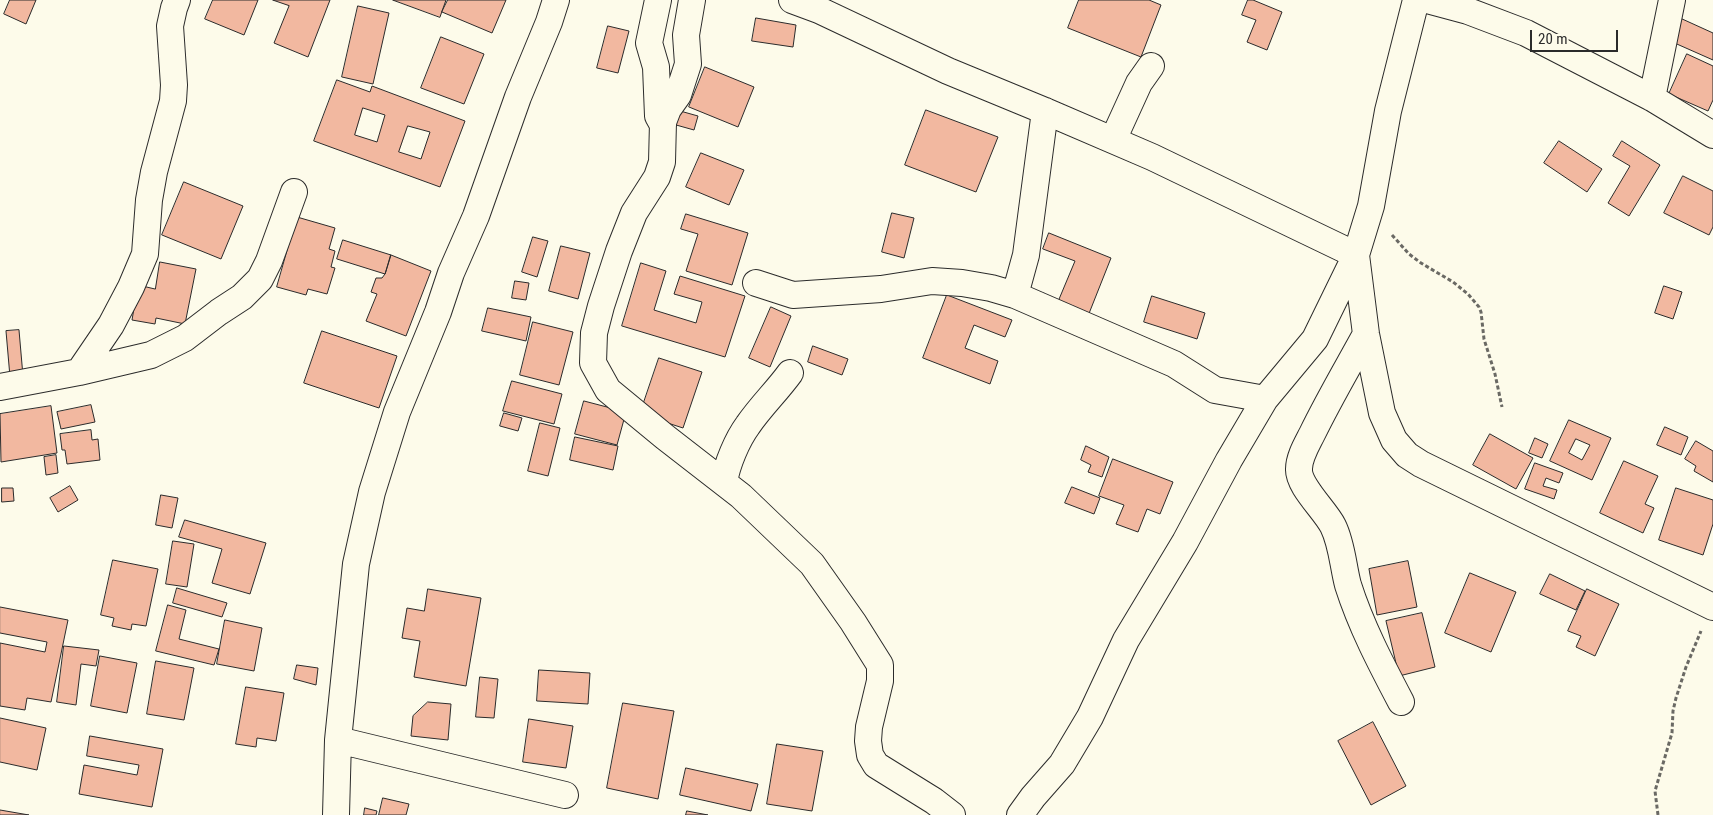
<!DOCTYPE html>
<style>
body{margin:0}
#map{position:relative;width:1713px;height:815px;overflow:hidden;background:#fdfbea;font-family:"Roboto Condensed",sans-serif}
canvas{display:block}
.scale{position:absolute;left:1530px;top:30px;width:88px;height:22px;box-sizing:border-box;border:2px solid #2b2b2b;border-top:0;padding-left:6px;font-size:15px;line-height:18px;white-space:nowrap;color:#2b2b2b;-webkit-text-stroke:4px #fdfbea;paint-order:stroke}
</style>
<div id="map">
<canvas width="1713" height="815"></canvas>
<div class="scale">20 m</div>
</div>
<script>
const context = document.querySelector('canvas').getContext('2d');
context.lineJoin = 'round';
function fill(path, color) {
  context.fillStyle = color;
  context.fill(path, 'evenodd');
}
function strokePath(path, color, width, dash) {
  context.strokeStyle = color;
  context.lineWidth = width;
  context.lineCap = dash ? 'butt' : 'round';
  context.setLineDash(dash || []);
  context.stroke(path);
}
const building = new Path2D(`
 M10,0H36L26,24L4,14Z
 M213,0H258L244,35L205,19Z
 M273,0H330L308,57L274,43L289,6Z
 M393,0H446L440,17Z
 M448,0H506L492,33L442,12Z
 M1079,0H1149L1161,5L1141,57L1068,28Z
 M1248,0H1253L1282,12L1267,50L1247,42L1256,20L1242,15Z
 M358,6L389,13L373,84L342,77Z
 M756,18L796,25L793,47L752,41Z
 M1680,18L1713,33V60L1670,41Z
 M608,26L629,31L618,73L597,68Z
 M441,37L484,54L464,104L421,88Z
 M1687,54L1713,66V100L1708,111L1669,94Z
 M705,67L754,87L738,127L689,107Z
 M337,80L370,92L372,86L465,121L440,187L314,141ZM363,108L385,115L377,142L355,135ZM408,126L430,132L421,159L399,152Z
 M673,109L698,116L694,130L669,123Z
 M926,110L998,137L976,192L905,165Z
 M1559,141L1602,169L1587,192L1544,163Z
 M1622,141L1660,165L1629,216L1608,203L1630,166L1613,156Z
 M701,153L744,170L729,205L686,187Z
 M1683,176L1713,191V227L1709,235L1664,213Z
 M184,182L243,206L221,259L162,235Z
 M892,213L914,218L904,258L882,252Z
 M686,214L748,233L732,285L686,271L698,234L681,229Z
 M297,217L335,228L329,249L335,251L331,267L335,268L327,294L308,289L306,295L277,287Z
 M1049,233L1111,258L1088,316L1057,304L1075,261L1043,249Z
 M533,237L548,241L537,277L522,272Z
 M343,240L391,255L385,274L337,259Z
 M561,246L590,253L578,299L549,291Z
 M391,255L431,271L406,336L366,321L377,294L371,292L376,278H382L385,274Z
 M160,262L196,269L185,324L156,318L155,324L132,320L138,285L155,289Z
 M641,263L666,271L654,310L696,323L702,302L674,294L680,276L745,296L725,357L622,326Z
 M515,281L529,283L526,300L512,298Z
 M1664,286L1682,292L1673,319L1655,313Z
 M947,295L1012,320L1005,337L974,325L965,348L998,361L990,384L923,358Z
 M1152,296L1205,313L1197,339L1144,322Z
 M771,307L791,316L770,367L749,358Z
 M488,308L531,317L526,341L482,331Z
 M533,322L573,332L559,385L520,375Z
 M19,330L23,376L10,377L6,331Z
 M322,331L397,356L379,408L304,383Z
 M813,346L848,359L842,375L808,362Z
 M659,358L702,372L683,428L640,414Z
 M512,381L562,394L554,424L503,411Z
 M584,401L626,412L617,445L575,434Z
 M91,405L95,422L61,429L57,412Z
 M51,406L57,453L1,462L0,414Z
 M504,413L522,418L518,431L500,426Z
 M1569,420L1611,438L1592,480L1550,461ZM1576,439L1590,445L1582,460L1569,453Z
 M540,423L560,428L548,476L528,471Z
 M1665,427L1688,437L1681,455L1657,445Z
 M91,430L92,440L98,439L100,460L67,464L65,450H62L60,434Z
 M1490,434L1533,458L1516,489L1473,465Z
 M575,437L618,446L613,470L570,460Z
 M1535,438L1548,444L1542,458L1529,453Z
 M1696,441L1713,451V482L1694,471L1696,466L1685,459Z
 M1086,446L1109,457L1102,477L1088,472L1091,465L1081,460Z
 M56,455L58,473L46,475L44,457Z
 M1113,459L1173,482L1160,514L1147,509L1138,532L1116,524L1124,505L1099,496Z
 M1624,461L1658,476L1645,504L1654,508L1643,533L1600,513Z
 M1535,463L1563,473L1559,483L1546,478L1543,486L1557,490L1554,499L1525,489Z
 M70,486L78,500L58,512L50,498Z
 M1072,487L1100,498L1094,514L1065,503Z
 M2,488H13L14,501L2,502Z
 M1676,488L1713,500V524L1703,555L1659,540Z
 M161,495L178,498L172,528L156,525Z
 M185,520L266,543L250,594L212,583L222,549L179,537Z
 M173,541L194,544L187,587L166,584Z
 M113,560L158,569L146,626L132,624L131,630L112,626L114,618L101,615Z
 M1408,561L1417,607L1377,615L1369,569Z
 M1470,573L1516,592L1491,652L1445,633Z
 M1550,574L1585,591L1576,610L1540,594Z
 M177,588L227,603L222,617L173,603Z
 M428,589L481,598L466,686L414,677L420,641L402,638L407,608L424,611Z
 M1587,589L1619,604L1595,656L1576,647L1581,636L1568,631Z
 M168,605L186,610L179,639L219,649L214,665L156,651Z
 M0,607L68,620L51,702L27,698L25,710L0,706V643L45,652L47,642L0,633Z
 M1422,613L1435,667L1399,676L1386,621Z
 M225,620L262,628L254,671L217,664Z
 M64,646L99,650L96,666L81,664L76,705L57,702Z
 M100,656L137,663L127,713L91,706Z
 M156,661L194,668L184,720L147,714Z
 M297,665L318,668L316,685L294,679Z
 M539,670L590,673L588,704L537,701Z
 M480,677L498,679L494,718L476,717Z
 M246,687L284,693L276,741L257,738L256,747L236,744Z
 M428,702L451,704L448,740L411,736L413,716Z
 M623,703L674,711L658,799L607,788Z
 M0,718L46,728L37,770L0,762Z
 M529,719L573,726L566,768L523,762Z
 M1373,722L1406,786L1371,805L1338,741Z
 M90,736L163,749L152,807L79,794L84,765L137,775L139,765L87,756Z
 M777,744L823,751L812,811L767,804Z
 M686,768L758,784L751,811L680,795Z
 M383,798L409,804L406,815H379Z
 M365,808L377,811L376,815H364Z
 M0,810L29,815H0Z
 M687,811L708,815H686Z`);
const path = new Path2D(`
 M1392,235L1409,254L1421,263L1453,282L1468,294L1479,307L1481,312L1484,339L1495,374L1502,407
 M1658,815L1655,791L1672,733L1673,711L1676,698L1686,667L1701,631`);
const minor = new Path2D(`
 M658,0L649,43L656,67L658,116L663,125
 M692,0L686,35L688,64L678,95L668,109L663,122L662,162L657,177L634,213L619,251L601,306L594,333L593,363L608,390L665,437L741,496L812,564L853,622L880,665V681L869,727L868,741L870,755L876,765L934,801L952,815
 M792,0L819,10L948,71L1045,111L1152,157L1356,255L1366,334L1382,413L1394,440L1407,455L1421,464L1713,607
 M1427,0L1468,11L1526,33L1652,98L1713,135
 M1652,98L1672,0
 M1113,140L1139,83L1151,66
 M756,283L793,295L881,289L932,281L962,283L991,288L1015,295L1174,364L1215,390L1265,399
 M1015,295L1026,255L1045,111
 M1366,334C1348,367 1329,399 1312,434C1307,444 1299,457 1299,469C1298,486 1325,510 1333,526C1342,544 1343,566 1348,585C1361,626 1381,664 1401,702
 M79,372L111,325L131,287L145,254L149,200L154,172L173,101L174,85L170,26L174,8L177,0
 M0,387L79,372L151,355L185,338L219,312L242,297L260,279L269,261L294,192
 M724,482C727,464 737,440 748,425C761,406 777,391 790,373
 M338,740L565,795
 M336,815L338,740L356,564L372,492L397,412L438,312L451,273L476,216L518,97L549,22L556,0
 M1020,815L1033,797L1062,764L1090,717L1126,640L1185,542L1229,460L1265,399L1315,339L1356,255L1371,206L1388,111L1416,0`);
fill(building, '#f2b8a0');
strokePath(building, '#2b2b2b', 1);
strokePath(minor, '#2b2b2b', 28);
strokePath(path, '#6a6964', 3, [4, 2.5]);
strokePath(minor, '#fdfbea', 26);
</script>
